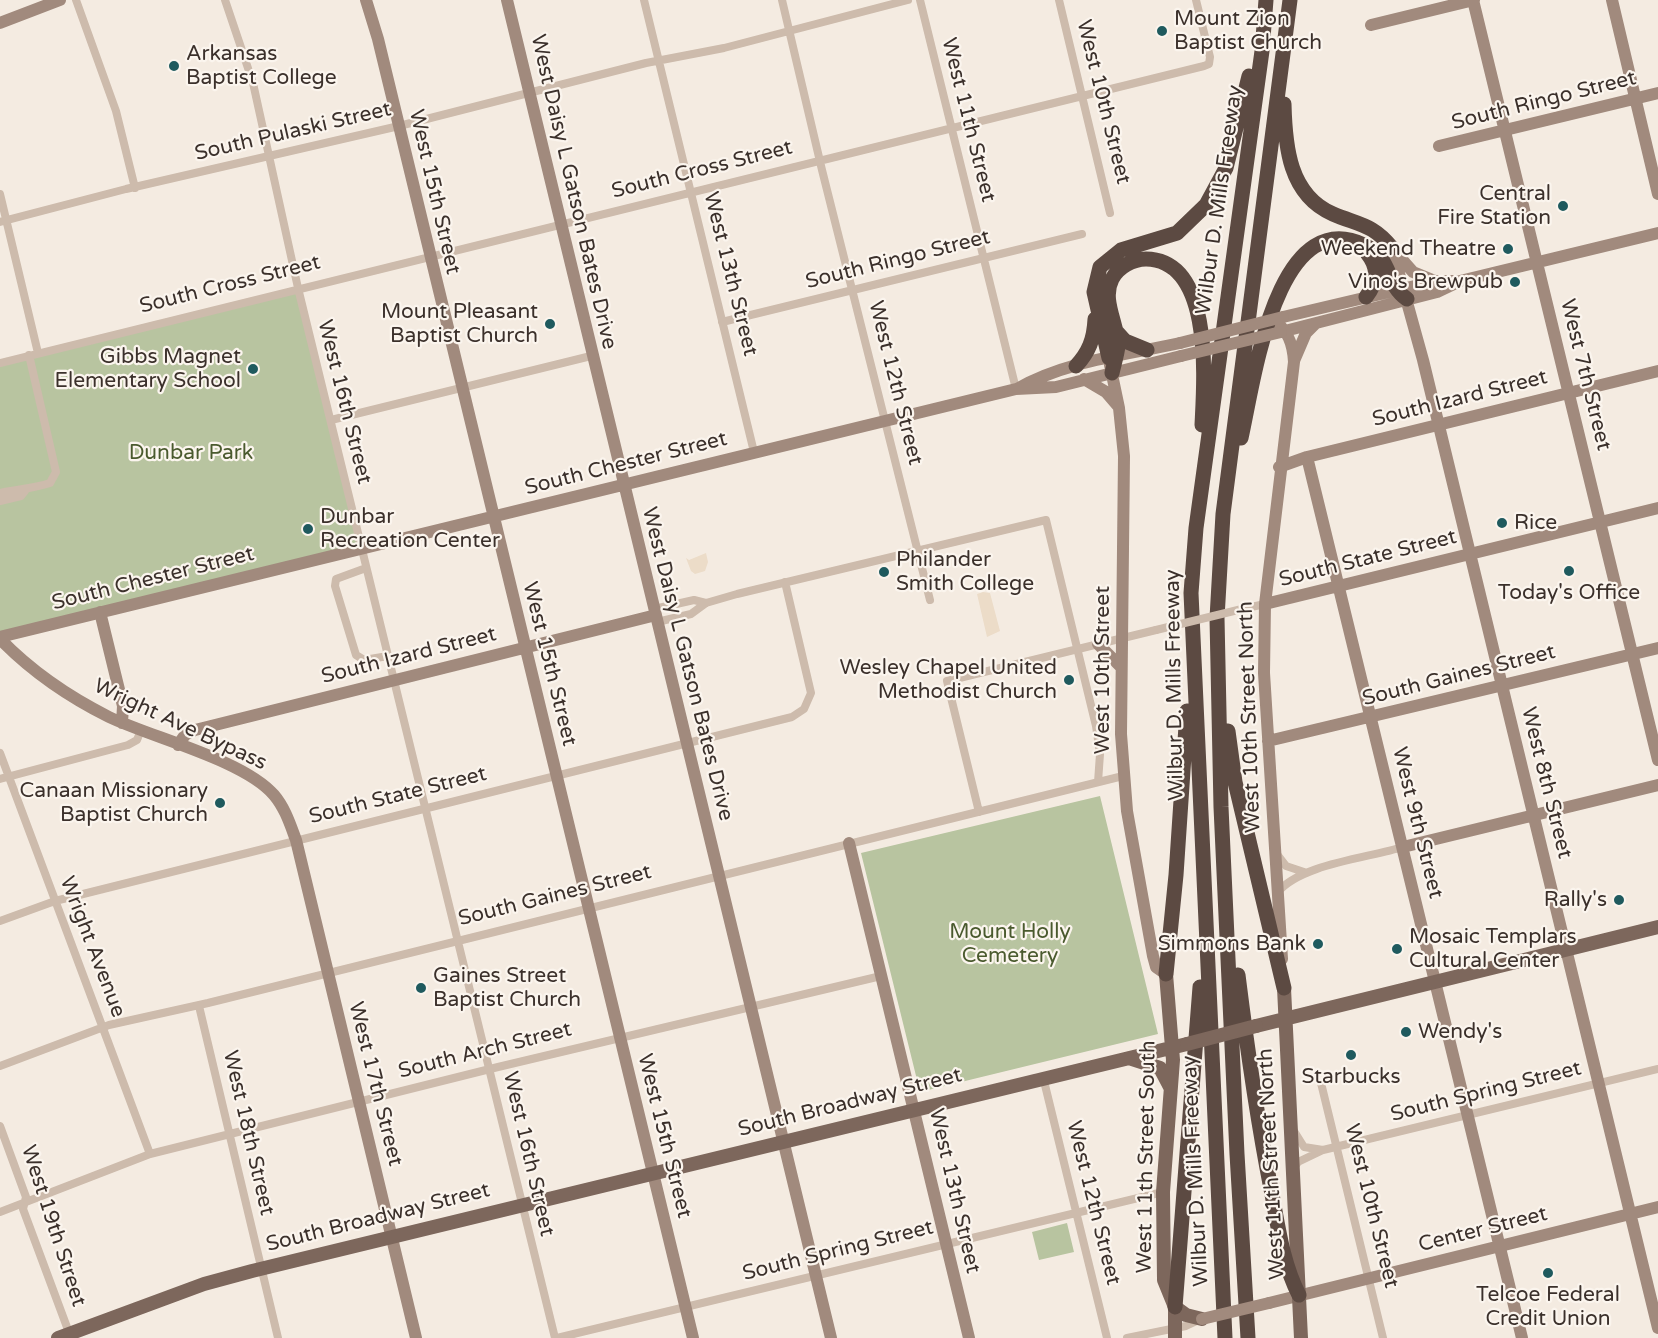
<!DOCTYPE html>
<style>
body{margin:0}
canvas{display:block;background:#f4ebe1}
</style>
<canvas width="1658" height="1338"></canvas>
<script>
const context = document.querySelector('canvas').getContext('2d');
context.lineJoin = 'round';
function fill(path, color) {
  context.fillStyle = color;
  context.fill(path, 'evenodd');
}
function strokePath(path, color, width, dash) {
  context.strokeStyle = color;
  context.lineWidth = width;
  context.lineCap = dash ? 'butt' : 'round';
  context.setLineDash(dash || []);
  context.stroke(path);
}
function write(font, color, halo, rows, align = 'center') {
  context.font = font + ' "Varela Round",sans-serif';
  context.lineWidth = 4.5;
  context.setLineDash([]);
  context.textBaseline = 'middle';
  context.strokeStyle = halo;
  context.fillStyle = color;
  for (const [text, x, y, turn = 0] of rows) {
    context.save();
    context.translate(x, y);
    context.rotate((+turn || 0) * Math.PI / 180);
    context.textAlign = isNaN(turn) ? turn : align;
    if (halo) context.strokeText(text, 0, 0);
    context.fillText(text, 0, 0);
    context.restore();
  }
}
const green = new Path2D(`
 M298,288L362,548L0,637V363Z
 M1100,796L1158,1034L920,1092L861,853Z
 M1067,1223L1074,1252L1039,1260L1032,1232Z`);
const plaza = new Path2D(`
 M706,553L708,562L705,571L695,574L691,571L686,558L689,560Z
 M983,592L990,593L1000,631L987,637L977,594Z`);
const street = new Path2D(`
 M76,0L116,111L135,188
 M225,0L253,83L298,288L555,1338
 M644,0L754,452
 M782,0L822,170L930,600
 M920,0L1016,389
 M1059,0L1110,213
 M0,194L38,353
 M0,222L126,189L399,126L646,63L724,48L908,0
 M722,322L1082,234
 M0,363L1204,66L1209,64L1210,57L1196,0
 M331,420L591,356
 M0,493C17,489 32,489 50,483L56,472L29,355
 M0,501L21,496L25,491
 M366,568L336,579L335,586L356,655L364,660L388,656
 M654,609L694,600L706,603
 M1242,609L1265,604
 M657,622L691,614L706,603L737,594L1046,520L1096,726L1100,754L1098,782
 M0,753L150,1154
 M0,779L128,745L137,740L141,730
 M979,812L947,681L1156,630
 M1276,853L1286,866L1307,873
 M1277,893C1300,864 1368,858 1403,847
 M0,921L55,901L792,717L804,709L811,693L785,582
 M199,1006L278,1338
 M0,1066L109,1025L208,1003L1123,776
 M1043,1077L1107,1338
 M1321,1083L1383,1338
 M0,1126L26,1197L23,1209L71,1338
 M1294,1131L1304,1147L1323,1150L1658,1069
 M1294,1168L1298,1162L1323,1150
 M0,1212L150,1154L498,1067L881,976
 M557,1338L1163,1192
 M1127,1338L1186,1326L1201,1319`);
const secondary = new Path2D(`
 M366,0L378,39L693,1338
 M507,0L831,1338
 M1473,0L1658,760
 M1612,0L1658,194
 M0,23L60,0
 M1371,25L1474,0
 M1439,146L1658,93
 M1392,248L1423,360L1658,1328
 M1398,255L1413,272L1435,281
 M1283,317L1436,281H1456
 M1272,319C1288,329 1293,344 1294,362L1265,604L1264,673L1282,959
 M1281,332L1437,292L1460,281L1658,233
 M1294,361L1306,333L1315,324
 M1110,365L1119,408L1124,456L1121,734L1127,811L1153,956L1156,967L1166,974
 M1084,379L1106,392L1118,406
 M1017,389C1065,361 1126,355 1180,343
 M1307,457L1522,1338
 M1279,467L1307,457L1658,371
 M1265,604L1658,508
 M100,612L123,706L122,723
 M0,637L1016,389L1056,387L1181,356
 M0,639C31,671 69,697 109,717C153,738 244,760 274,795C285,808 290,824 296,840L416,1338
 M1098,644L1121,667
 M1268,741L1658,648
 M178,745L185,735L195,730L656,615
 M849,843L969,1338
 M1403,847L1658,785
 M1269,1303L1658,1207`);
const primary = new Path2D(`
 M1166,974L1173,1060L1163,1192L1164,1280L1175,1307V1338
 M1284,988L1301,1338
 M1256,1026L1658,927
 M1129,1058L1160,1068L1170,1087
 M1175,1307L1186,1315L1202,1319
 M58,1338L204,1284L252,1271L1187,1044`);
const highway = new Path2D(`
 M1284,104C1285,146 1289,195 1333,214C1359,225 1373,224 1392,248
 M1366,297C1378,281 1379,268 1367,253
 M1116,331L1125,341L1147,350
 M1109,358L1094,292L1100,267L1121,250L1177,233L1206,205L1226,168L1249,76
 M1076,366C1089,352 1094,339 1095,319
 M1112,373C1114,364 1117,355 1118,346C1118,324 1101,300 1112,279C1118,267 1133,259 1146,259C1214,260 1204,382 1202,425
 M1241,438C1253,387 1275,203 1364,245C1394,259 1384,283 1407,299
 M1228,731L1235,782L1284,988
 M1166,974L1176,875L1187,711
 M1238,975C1247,1047 1257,1118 1271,1189C1278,1225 1282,1262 1299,1295
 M1175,1307L1200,987
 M1225,1338L1191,593L1196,528L1262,51L1266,0
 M1248,1338L1237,1154L1221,807L1217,618L1223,514L1290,0`);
const streetBridge = new Path2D(`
 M1156,630L1242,609`);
const secondaryBridge = new Path2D(`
 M1180,343L1283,317
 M1181,356L1281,332
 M1202,1319L1269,1303`);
const primaryBridge = new Path2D(`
 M1187,1044L1256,1026`);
const markers = [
 [1162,31,6,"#1f5a5e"],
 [174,66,6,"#1f5a5e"],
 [1563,206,6,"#1f5a5e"],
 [1508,249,6,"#1f5a5e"],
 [1515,282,6,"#1f5a5e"],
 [550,324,6,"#1f5a5e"],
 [253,369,6,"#1f5a5e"],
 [1502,523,6,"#1f5a5e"],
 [308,529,6,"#1f5a5e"],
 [1569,571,6,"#1f5a5e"],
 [884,572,6,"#1f5a5e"],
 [1069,680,6,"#1f5a5e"],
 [220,803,6,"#1f5a5e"],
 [1619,900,6,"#1f5a5e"],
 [1318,944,6,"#1f5a5e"],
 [1397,949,6,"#1f5a5e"],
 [421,988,6,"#1f5a5e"],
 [1406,1032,6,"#1f5a5e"],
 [1351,1055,6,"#1f5a5e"],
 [1548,1273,6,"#1f5a5e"]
];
const poiNames = [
 ["Mount Zion",1174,19,"left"],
 ["Baptist Church",1174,43,"left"],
 ["Arkansas",186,54,"left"],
 ["Baptist College",186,78,"left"],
 ["Central",1551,194],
 ["Fire Station",1551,218],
 ["Weekend Theatre",1496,249],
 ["Vino's Brewpub",1503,282],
 ["Mount Pleasant",538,312],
 ["Baptist Church",538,336],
 ["Gibbs Magnet",241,357],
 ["Elementary School",241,381],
 ["Dunbar",320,517,"left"],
 ["Recreation Center",320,541,"left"],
 ["Rice",1514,523,"left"],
 ["Philander",896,560,"left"],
 ["Smith College",896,584,"left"],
 ["Today's Office",1569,593,"center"],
 ["Wesley Chapel United",1057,668],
 ["Methodist Church",1057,692],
 ["Canaan Missionary",208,791],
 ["Baptist Church",208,815],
 ["Rally's",1607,900],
 ["Mosaic Templars",1409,937,"left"],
 ["Cultural Center",1409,961,"left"],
 ["Simmons Bank",1306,944],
 ["Gaines Street",433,976,"left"],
 ["Baptist Church",433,1000,"left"],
 ["Wendy's",1418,1032,"left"],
 ["Starbucks",1351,1077,"center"],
 ["Telcoe Federal",1548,1295,"center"],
 ["Credit Union",1548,1319,"center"]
];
const streetNames = [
 ["South Ringo Street",1544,101,-14],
 ["West 10th Street",1103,102,76],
 ["West 11th Street",968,120,76],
 ["South Pulaski Street",293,132,-13],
 ["South Cross Street",702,170,-14],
 ["West 15th Street",434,192,77],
 ["West Daisy L Gatson Bates Drive",573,192,77],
 ["Wilbur D. Mills Freeway",1220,200,-82],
 ["South Ringo Street",898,260,-14],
 ["West 13th Street",730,274,76],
 ["South Cross Street",230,285,-14],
 ["West 7th Street",1585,375,76],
 ["West 12th Street",895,383,76],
 ["South Izard Street",1460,399,-14],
 ["West 16th Street",344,402,76],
 ["South Chester Street",626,464,-14],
 ["South State Street",1368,559,-14],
 ["South Chester Street",153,579,-14],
 ["South Izard Street",409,656,-14],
 ["West 15th Street",549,664,76],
 ["West Daisy L Gatson Bates Drive",687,664,76],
 ["West 10th Street",1103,670,-90],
 ["South Gaines Street",1459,676,-14],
 ["Wilbur D. Mills Freeway",1175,685,-91],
 ["West 10th Street North",1250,717,-92],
 ["Wright Ave Bypass",180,725,25],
 ["West 8th Street",1546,783,76],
 ["South State Street",398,796,-14],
 ["West 9th Street",1417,823,76],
 ["South Gaines Street",555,896,-14],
 ["Wright Avenue",92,947,69],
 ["South Arch Street",485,1051,-14],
 ["West 17th Street",375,1084,76],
 ["South Spring Street",1486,1092,-14],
 ["South Broadway Street",850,1103,-14],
 ["West 18th Street",248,1133,77],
 ["West 15th Street",664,1136,76],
 ["West 16th Street",528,1154,77],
 ["West 11th Street South",1147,1157,-89],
 ["West 11th Street North",1272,1164,-93],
 ["Wilbur D. Mills Freeway",1196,1171,-93],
 ["West 13th Street",954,1191,77],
 ["West 12th Street",1093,1203,76],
 ["West 10th Street",1371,1206,76],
 ["South Broadway Street",378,1218,-14],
 ["West 19th Street",53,1226,72],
 ["Center Street",1483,1230,-14],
 ["South Spring Street",838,1251,-14]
];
const parkNames = [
 ["Dunbar Park",191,453],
 ["Mount Holly",1010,932],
 ["Cemetery",1010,956]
];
fill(green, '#b8c4a0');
fill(plaza, '#ecdcc8');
strokePath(street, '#cdbbac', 8);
strokePath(secondary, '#a18a7d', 12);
strokePath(primary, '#7d675c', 14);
strokePath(highway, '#5c4a42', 15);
strokePath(streetBridge, '#cdbbac', 8);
strokePath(secondaryBridge, '#a18a7d', 12);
strokePath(primaryBridge, '#7d675c', 14);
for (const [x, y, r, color] of markers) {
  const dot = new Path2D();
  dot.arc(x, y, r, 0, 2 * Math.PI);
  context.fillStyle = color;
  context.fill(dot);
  strokePath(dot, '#fbf5ee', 2);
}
write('21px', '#3b302b', '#fbf5ee', poiNames, 'right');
write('21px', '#3b302b', '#fbf5ee', streetNames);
write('21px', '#4a5a2e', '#fbf5ee', parkNames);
</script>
